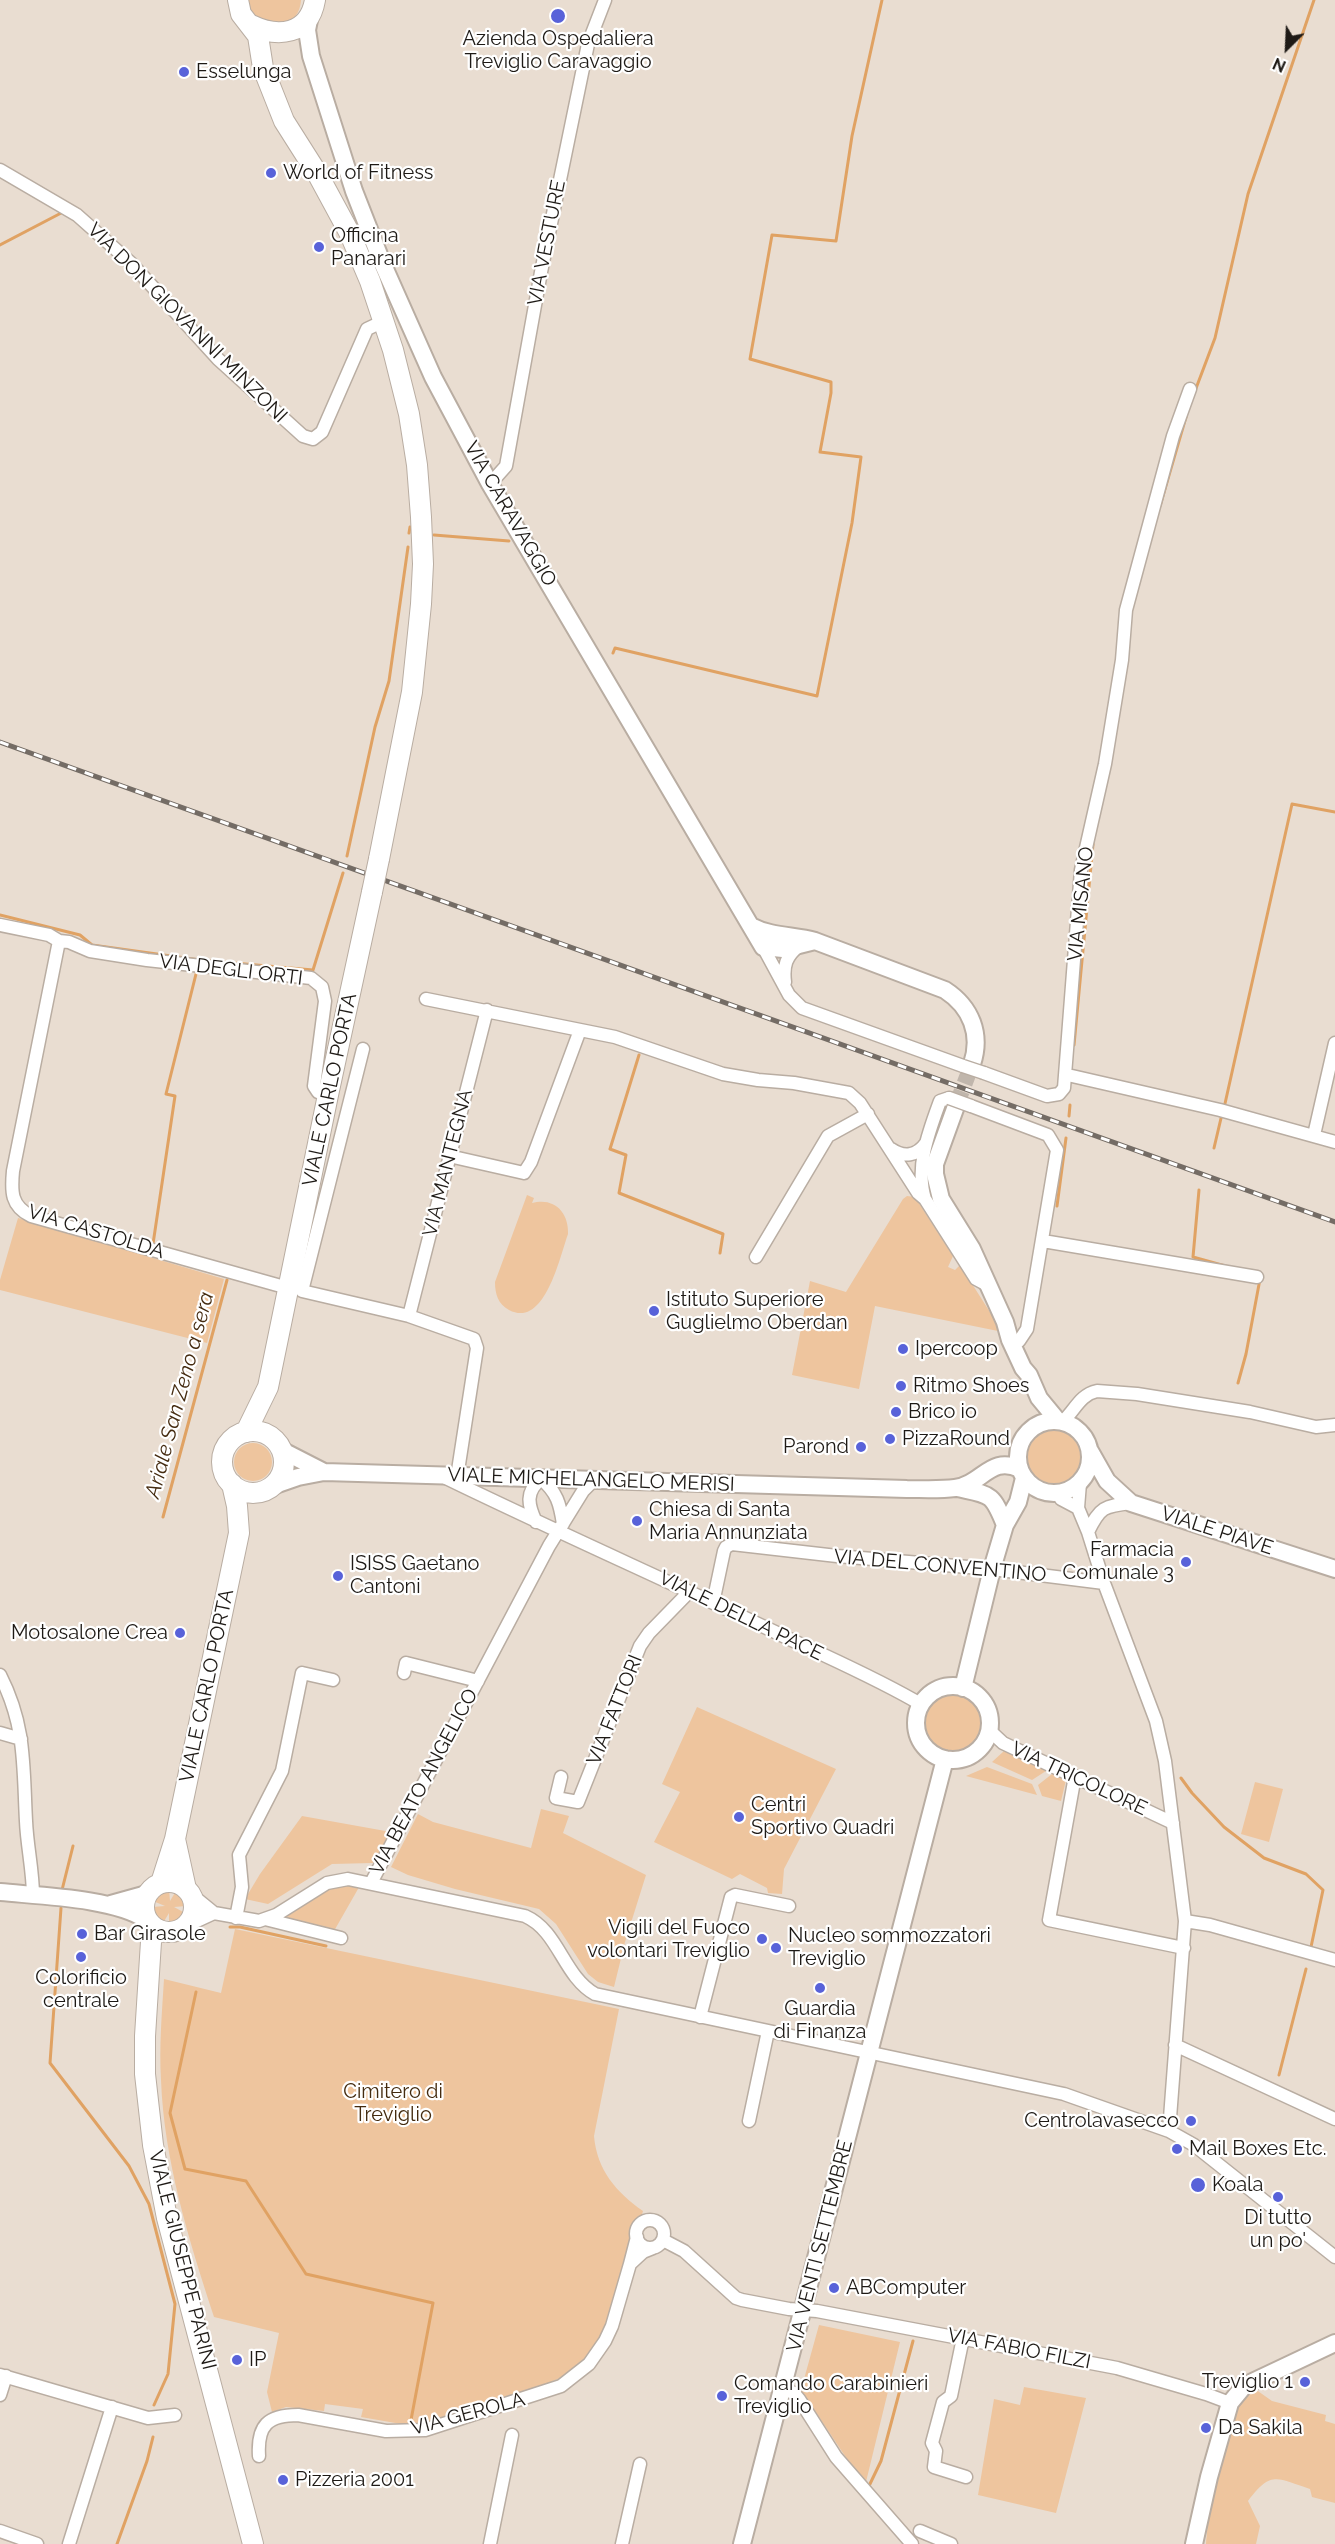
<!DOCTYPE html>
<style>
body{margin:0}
#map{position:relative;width:1335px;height:2544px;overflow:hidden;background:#e9ddd1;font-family:Raleway,sans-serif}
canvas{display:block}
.north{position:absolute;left:1257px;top:18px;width:60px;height:60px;-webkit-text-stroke:4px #fff;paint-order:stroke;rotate:204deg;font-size:16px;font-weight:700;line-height:24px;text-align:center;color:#1e1a16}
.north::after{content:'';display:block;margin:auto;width:21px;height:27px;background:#1e1a16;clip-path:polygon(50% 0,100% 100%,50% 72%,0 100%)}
</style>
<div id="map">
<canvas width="1335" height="2544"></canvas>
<div class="north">N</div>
</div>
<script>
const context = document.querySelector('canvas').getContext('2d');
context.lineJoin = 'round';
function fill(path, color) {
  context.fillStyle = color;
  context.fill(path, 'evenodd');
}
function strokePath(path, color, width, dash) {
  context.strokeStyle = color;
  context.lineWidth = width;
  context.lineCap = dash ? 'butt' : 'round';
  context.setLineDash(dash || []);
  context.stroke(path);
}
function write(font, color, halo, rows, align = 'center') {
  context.font = font + ' Raleway,sans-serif';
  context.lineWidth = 4.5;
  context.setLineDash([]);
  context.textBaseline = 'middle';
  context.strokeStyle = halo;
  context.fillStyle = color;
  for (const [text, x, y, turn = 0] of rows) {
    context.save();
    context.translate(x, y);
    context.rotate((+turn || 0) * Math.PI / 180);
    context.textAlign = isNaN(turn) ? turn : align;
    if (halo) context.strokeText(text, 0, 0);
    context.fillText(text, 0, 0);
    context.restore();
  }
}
const green = new Path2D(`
 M246,0H301C300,14 294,19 283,26L252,16Z
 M527,1195L534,1198L532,1203C554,1197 569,1212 568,1234C560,1256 545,1329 509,1310C498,1304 495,1294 495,1282Z
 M907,1196L915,1197L953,1256L948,1267L955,1270L960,1265L995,1320L998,1331L875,1306L859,1389L792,1375L810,1281L846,1292L903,1199Z
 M18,1218L224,1279L207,1343L0,1290V1280Z
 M1025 1457a29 29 0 1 1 58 0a29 29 0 1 1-58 0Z
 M234 1462a19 19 0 1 1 38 0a19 19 0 1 1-38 0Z
 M924 1723a30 30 0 1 1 60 0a30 30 0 1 1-60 0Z
 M697,1707L836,1769L784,1869L782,1894L768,1893L767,1888L740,1874L732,1879L654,1842L680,1792L662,1784Z
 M1004,1751L1046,1771L1032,1780L992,1762Z
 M987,1767L1032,1784L1037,1795L966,1776Z
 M1052,1774L1066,1780L1061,1801L1042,1796L1038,1785Z
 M1255,1782L1283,1789L1269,1842L1241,1834Z
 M541,1809L569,1816L563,1833L646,1875L625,1942L614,1987L598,1982L588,1974L556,1924L539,1909L455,1889L408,1875L391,1867L418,1814L433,1822L531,1848Z
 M302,1816L391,1832L373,1863L332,1864L268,1904L245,1899L260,1874Z
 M335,1882L357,1884L358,1889L334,1931L280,1918Z
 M169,1889L170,1901L176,1891L182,1895L186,1906L174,1907L185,1913L180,1920L169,1924V1913L163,1923L154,1914L152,1907L165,1906L153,1901L159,1893Z
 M235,1929L619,2009L594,2136C597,2170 616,2192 643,2211L608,2325L598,2347L576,2371L544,2385L425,2425H407L361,2417L363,2409L325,2404L324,2411L286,2407L272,2412L267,2392L279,2333L214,2317C189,2240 164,2161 161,2080C159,2046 162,2012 164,1979L221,1993Z
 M819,2325L900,2342L865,2486L801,2390Z
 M1024,2387L1086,2398L1056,2513L978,2495L994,2399L1020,2405Z
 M1255,2389L1272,2401L1326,2415L1325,2421L1335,2424V2503L1312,2497L1310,2489C1277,2478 1271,2470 1248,2501L1260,2526L1256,2544H1206C1211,2499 1216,2418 1255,2389Z`);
const stream = new Path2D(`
 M0,245L65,211
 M1195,391L1215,338L1248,194L1314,0
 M1160,506L1186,417
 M409,533L410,527
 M434,535L509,541
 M613,653L615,648L817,696L852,523L861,457L820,452L831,393V382L750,359L772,235L836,241L852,136L882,0
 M347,856L375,727L389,681L408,547
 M0,915L80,935L92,945L200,960L313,970L343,873
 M1074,1045L1093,844
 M639,1055L610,1149L626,1155L619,1193L723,1234L720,1253
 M1224,1108L1292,804L1335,812
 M1069,1116L1070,1105
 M1214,1148L1222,1114
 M1199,1190L1193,1257L1229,1267
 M1057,1206L1066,1138
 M153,1244L175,1096L166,1094L196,974
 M1238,1383L1246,1354L1260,1279
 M163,1517L227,1280
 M1181,1778L1192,1793L1224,1827L1264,1858L1306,1874L1323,1890L1311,1947
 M62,1890L73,1846
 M61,1908L50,2063L129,2166L149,2204L175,2304L168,2374L154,2405
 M230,1927H240L326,1946
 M196,1992L170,2113L185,2169L246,2181L306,2274L433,2303L411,2420
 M1279,2075L1306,1969
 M868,2488L881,2461L913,2341
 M117,2544L147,2461L153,2437`);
const secondaryTunnel = new Path2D(`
 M956,1106L972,1064`);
const street = new Path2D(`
 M0,170L77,215L131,263L218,359L303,436L313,439L322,432L367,329L384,321
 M490,484L506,466L541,272L588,44L605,0
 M0,925L49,935L59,941L13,1171C11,1192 11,1206 31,1216L288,1288
 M59,941L69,942L90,951L147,960L311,978L322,987L325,1001L314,1086L318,1092L328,1095
 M767,943L763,947L789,995L802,1008L963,1066
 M785,982C783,966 786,956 799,946
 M426,999L615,1037L723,1074L758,1080L794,1083L849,1093L860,1103L918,1193L925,1199
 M363,1049L302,1291L409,1316L474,1339L477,1348L457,1477
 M984,1073L1047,1096L1059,1094L1064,1088L1081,870L1105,764L1122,660L1126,610L1173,436L1190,389
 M1072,1076L1220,1110L1335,1142
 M949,1098L940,1101C929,1131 915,1167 925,1199L976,1279L989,1286
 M971,1106L1048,1135L1057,1150L1027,1329L1019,1341
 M1314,1135L1335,1043
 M891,1149C904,1158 917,1156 926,1143
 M449,1156L524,1173L531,1162L580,1030
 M1043,1241L1257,1277
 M756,1257L828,1136L868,1114
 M409,1316L487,1010
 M1062,1422C1075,1411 1079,1395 1097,1391L1137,1394L1250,1412L1316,1427L1335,1425
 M446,1478C555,1531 666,1580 775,1632C824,1656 875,1677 922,1705
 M1080,1483L1078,1508L1088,1532L1104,1583L1156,1721L1165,1761L1185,1921L1169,2131
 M1058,1493L1061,1499L1078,1508
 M536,1522C528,1505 525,1492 541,1479C557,1492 560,1504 563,1524
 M1088,1532C1100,1507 1104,1506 1131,1503
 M713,1603L724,1551L726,1547L732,1544L837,1556L992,1569L1104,1583
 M404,1673L406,1663L478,1681
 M0,1675C26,1726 23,1765 26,1821C27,1846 33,1871 33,1896
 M989,1730L1003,1743L1173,1823
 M0,1733L21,1739
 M1075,1776L1049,1920L1184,1948
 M561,1777L556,1798L578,1802L640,1646L649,1633L689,1592
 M371,1883L549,1546L583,1491L594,1480
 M192,1895L214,1913L259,1921L276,1915L327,1883L348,1879L525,1916C559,1931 563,1976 595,1994L1064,2094L1169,2131L1194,2145L1335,2257
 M236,1918L242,1887L239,1855L282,1771L302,1673L333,1680
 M265,1919L341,1938
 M1185,1921L1210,1925L1335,1960
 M186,1926L214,1913
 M700,2017L731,1897L735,1895L789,1906
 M1175,2045L1335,2119
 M749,2121L768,2031
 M636 2234a14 14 0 1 1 28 0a14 14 0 1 1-28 0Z
 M637,2237L630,2264L643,2252L653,2248
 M663,2240L684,2251L736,2298L742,2300L789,2309L817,2311L1117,2368L1206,2394L1230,2403
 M963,2338L951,2396L943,2402L932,2443L936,2451L934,2467L966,2477
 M0,2375L148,2418L175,2415
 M783,2389L794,2393L799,2399L836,2457L912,2544
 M0,2395L6,2376
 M259,2456C257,2425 268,2415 298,2415L386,2431L425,2430L561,2386L589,2364L605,2341L612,2326L630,2264
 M0,2531L37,2544
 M920,2531L951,2544
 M69,2544L112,2407
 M490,2544L512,2435
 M622,2544L640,2464`);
const secondary = new Path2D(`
 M310,15L307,30L311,56L354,191L381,260L433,377L490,484L763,947L783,949L815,941
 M751,926C772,937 793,935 815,941L945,990C971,1007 982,1034 972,1064
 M956,1106L935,1164V1174L941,1199L972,1249L1005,1322L1010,1340L1023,1368L1029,1375L1039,1398L1058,1421
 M1018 1457a36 36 0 1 1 72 0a36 36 0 1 1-72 0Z
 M281,1450L324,1472
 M1090,1451L1107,1481L1131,1503L1335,1569
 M272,1486L298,1477L324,1472L907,1489C923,1489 940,1490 955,1488C983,1484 990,1455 1020,1469
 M957,1488C990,1495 992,1492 1005,1525
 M916 1723a37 37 0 1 1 74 0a37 37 0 1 1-74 0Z
 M963,1688L992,1569L1005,1525L1018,1502L1024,1478
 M0,1892C41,1896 114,1898 147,1920
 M111,1904L147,1894
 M742,2544L945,1759
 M1194,2544L1209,2477L1230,2403L1244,2386L1335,2343`);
const primary = new Path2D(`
 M238,0L241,14L258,36L263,68L284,121L317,173L350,234L370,281L393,350L409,414L417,465L421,517L423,564L421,604L412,692L379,859
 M251,25C278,38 309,35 315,0
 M222 1462a31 31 0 1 1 62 0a31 31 0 1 1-62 0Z
 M246,1432L268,1387L328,1095L372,892
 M175,1839L186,1889
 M144 1907a25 25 0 1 1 50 0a25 25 0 1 1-50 0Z
 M161,1883L175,1839L239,1533L237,1506L232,1484
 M152,1926L145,2036V2074L153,2145L167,2218L253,2544`);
const rail = new Path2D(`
 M0,742L1335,1222`);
const streetBridge = new Path2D(`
 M963,1066L984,1073
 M949,1098L971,1106`);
const primaryBridge = new Path2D(`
 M372,892L379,859`);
const markers = [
 [558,16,8,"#5862d9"],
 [184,72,6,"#5862d9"],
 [271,173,6,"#5862d9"],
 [319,247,6,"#5862d9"],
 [654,1311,6,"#5862d9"],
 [903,1349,6,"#5862d9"],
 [901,1386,6,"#5862d9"],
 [896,1412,6,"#5862d9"],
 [890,1439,6,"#5862d9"],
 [861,1447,6,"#5862d9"],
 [637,1521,6,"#5862d9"],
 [1186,1562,6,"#5862d9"],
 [338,1576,6,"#5862d9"],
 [180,1633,6,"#5862d9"],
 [739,1817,6,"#5862d9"],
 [82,1934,6,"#5862d9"],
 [762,1939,6,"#5862d9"],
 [776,1948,6,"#5862d9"],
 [81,1957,6,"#5862d9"],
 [820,1988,6,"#5862d9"],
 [1191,2121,6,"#5862d9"],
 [1177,2149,6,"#5862d9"],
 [1198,2185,8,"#5862d9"],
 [1278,2197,6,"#5862d9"],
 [834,2288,6,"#5862d9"],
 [237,2360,6,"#5862d9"],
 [1305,2382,6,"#5862d9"],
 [722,2396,6,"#5862d9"],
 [1206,2428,6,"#5862d9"],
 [283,2480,6,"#5862d9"]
];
const poiNames = [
 ["Azienda Ospedaliera",558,39,"center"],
 ["Treviglio Caravaggio",558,62,"center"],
 ["Esselunga",196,72],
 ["World of Fitness",283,173],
 ["Officina",331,236],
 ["Panarari",331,259],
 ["Istituto Superiore",666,1300],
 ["Guglielmo Oberdan",666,1323],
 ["Ipercoop",915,1349],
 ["Ritmo Shoes",913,1386],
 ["Brico io",908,1412],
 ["PizzaRound",902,1439],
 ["Parond",849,1447,"right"],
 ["Chiesa di Santa",649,1510],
 ["Maria Annunziata",649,1533],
 ["Farmacia",1174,1550,"right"],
 ["Comunale 3",1174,1573,"right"],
 ["ISISS Gaetano",350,1564],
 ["Cantoni",350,1587],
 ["Motosalone Crea",168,1633,"right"],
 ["Centri",751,1805],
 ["Sportivo Quadri",751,1828],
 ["Vigili del Fuoco",750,1928,"right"],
 ["volontari Treviglio",750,1951,"right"],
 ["Bar Girasole",94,1934],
 ["Nucleo sommozzatori",788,1936],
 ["Treviglio",788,1959],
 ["Colorificio",81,1978,"center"],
 ["centrale",81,2001,"center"],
 ["Guardia",820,2009,"center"],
 ["di Finanza",820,2032,"center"],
 ["Centrolavasecco",1179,2121,"right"],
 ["Mail Boxes Etc.",1189,2149],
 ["Koala",1212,2185],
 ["Di tutto",1278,2218,"center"],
 ["un po'",1278,2241,"center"],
 ["ABComputer",846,2288],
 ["IP",249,2360],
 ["Treviglio 1",1293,2382,"right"],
 ["Comando Carabinieri",734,2384],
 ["Treviglio",734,2407],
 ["Da Sakila",1218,2428],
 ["Pizzeria 2001",295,2480]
];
const streetNames = [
 ["VIA VESTURE",547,243,-79],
 ["VIA DON GIOVANNI MINZONI",187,323,45],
 ["VIA CARAVAGGIO",510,514,60],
 ["VIA MISANO",1081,904,-84],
 ["VIA DEGLI ORTI",231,970,7],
 ["VIALE CARLO PORTA",330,1090,-78],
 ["VIA MANTEGNA",448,1163,-76],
 ["VIA CASTOLDA",96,1232,17],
 ["VIALE MICHELANGELO MERISI",591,1480,2],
 ["VIALE PIAVE",1217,1531,18],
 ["VIA DEL CONVENTINO",940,1566,5],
 ["VIALE DELLA PACE",741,1616,26],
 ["VIALE CARLO PORTA",207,1686,-78],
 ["VIA FATTORI",615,1710,-68],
 ["VIA TRICOLORE",1079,1779,25],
 ["VIA BEATO ANGELICO",424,1782,-62],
 ["VIA VENTI SETTEMBRE",820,2246,-76],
 ["VIALE GIUSEPPE PARINI",182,2260,76],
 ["VIA FABIO FILZI",1019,2349,11],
 ["VIA GEROLA",468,2414,-15]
];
const parkNames = [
 ["Cimitero di",393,2092],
 ["Treviglio",393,2115]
];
const waterNames = [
 ["Ariale San Zeno a sera",180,1395,-75]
];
fill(green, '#eec59e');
strokePath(stream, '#e0a263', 3);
strokePath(secondaryTunnel, '#c0b6ac', 16, [16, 8]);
strokePath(street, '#b9ada2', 15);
strokePath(secondary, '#b9ada2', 20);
strokePath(primary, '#b9ada2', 22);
strokePath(street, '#fff', 12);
strokePath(secondary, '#fff', 16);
strokePath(primary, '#fff', 20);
strokePath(rail, '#746c65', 5);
strokePath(rail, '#fff', 3, [9]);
strokePath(streetBridge, '#b9ada2', 15, []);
strokePath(primaryBridge, '#b9ada2', 22, []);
strokePath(streetBridge, '#fff', 12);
strokePath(primaryBridge, '#fff', 20);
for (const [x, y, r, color] of markers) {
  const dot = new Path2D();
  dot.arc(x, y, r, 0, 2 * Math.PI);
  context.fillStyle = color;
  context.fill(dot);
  strokePath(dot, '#fff', 2);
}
write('20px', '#1e1a16', '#fff', poiNames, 'left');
write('20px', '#1e1a16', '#fff', streetNames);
write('20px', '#442b0f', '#fff', parkNames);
write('italic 21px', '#452b10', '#fff', waterNames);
</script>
